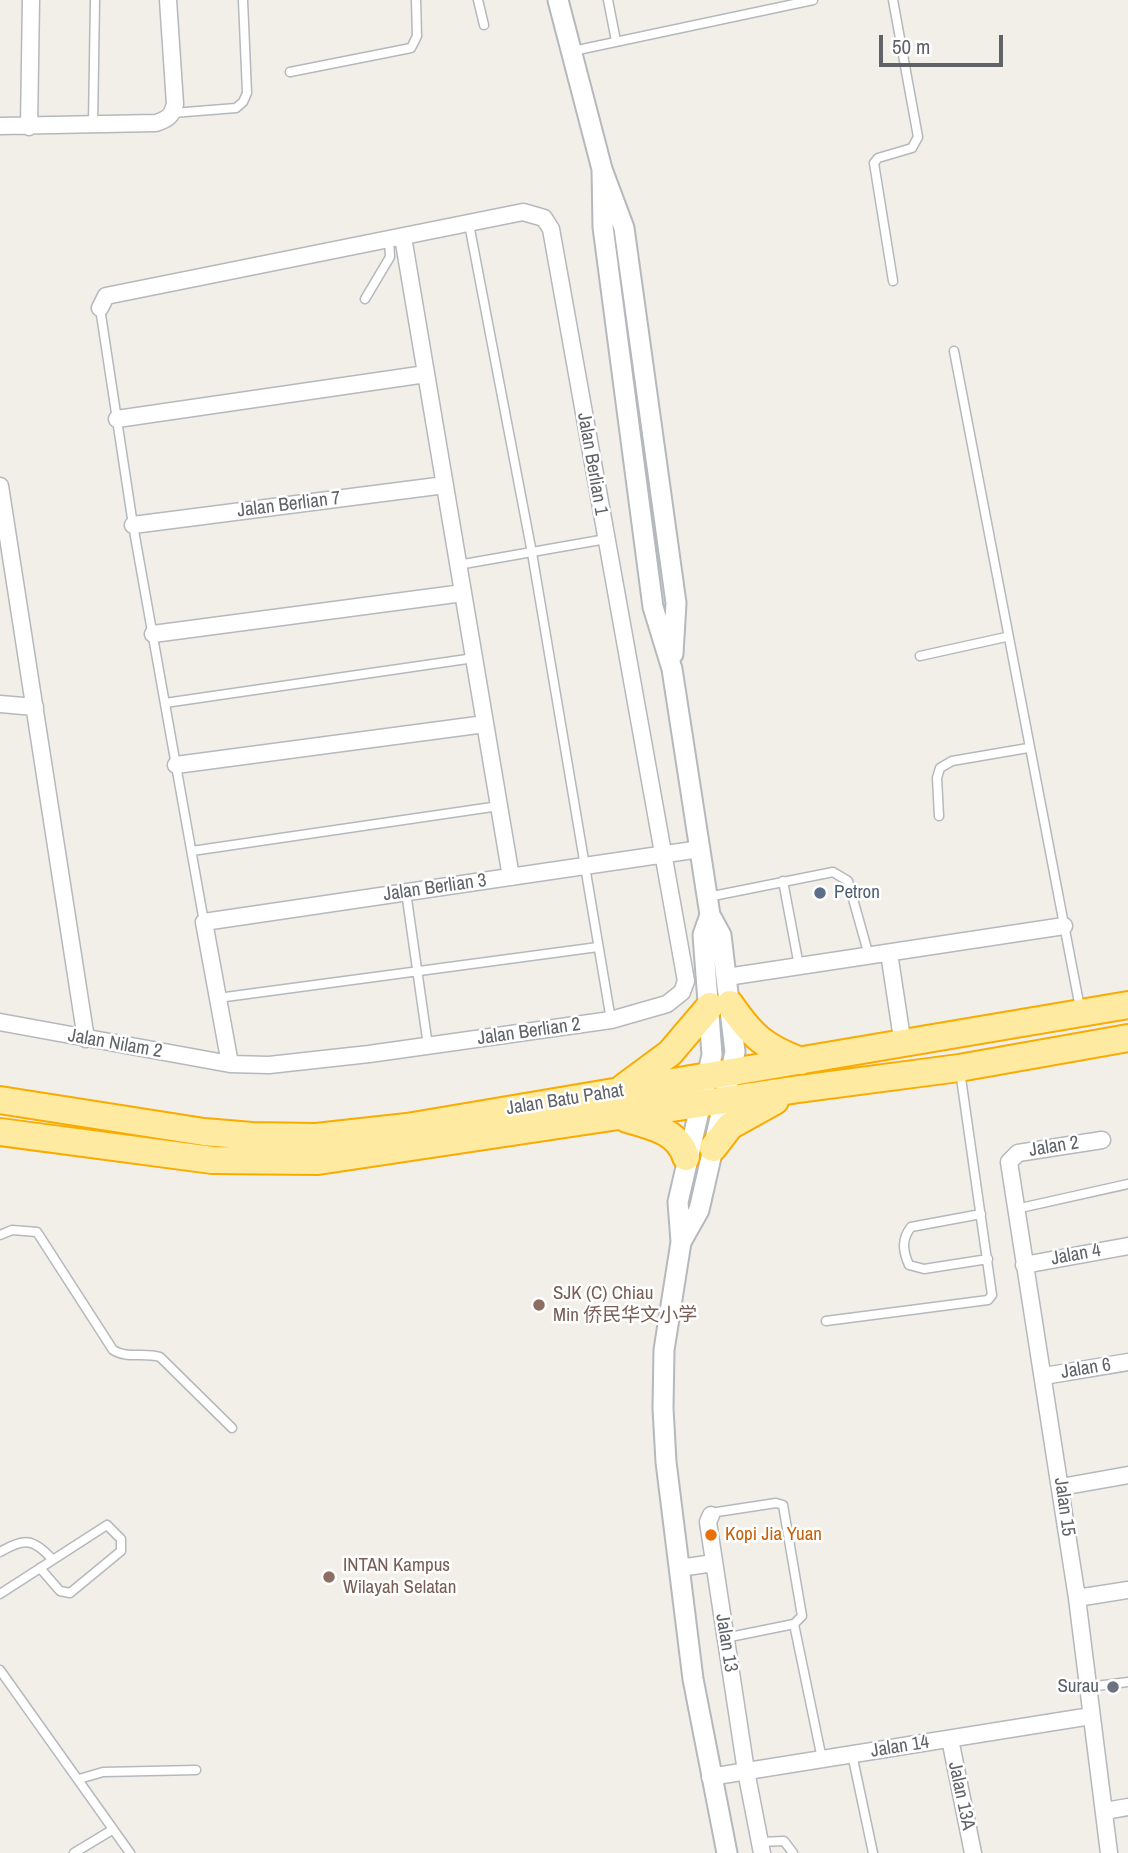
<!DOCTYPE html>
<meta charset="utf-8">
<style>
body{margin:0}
#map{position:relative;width:1128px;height:1853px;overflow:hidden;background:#f1efe8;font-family:"Archivo Narrow",sans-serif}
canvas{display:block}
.scale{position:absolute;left:879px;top:35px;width:124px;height:32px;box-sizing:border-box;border:4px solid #5f6368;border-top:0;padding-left:9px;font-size:21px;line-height:24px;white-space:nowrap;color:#5f6368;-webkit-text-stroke:5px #fff;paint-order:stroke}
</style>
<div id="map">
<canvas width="1128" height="1853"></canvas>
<div class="scale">50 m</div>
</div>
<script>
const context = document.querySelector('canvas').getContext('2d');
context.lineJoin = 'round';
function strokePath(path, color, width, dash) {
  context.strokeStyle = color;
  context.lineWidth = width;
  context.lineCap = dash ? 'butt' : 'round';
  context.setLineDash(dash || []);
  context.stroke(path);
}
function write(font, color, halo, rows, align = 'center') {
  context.font = font + ' "Archivo Narrow","Noto Sans SC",sans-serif';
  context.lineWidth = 5;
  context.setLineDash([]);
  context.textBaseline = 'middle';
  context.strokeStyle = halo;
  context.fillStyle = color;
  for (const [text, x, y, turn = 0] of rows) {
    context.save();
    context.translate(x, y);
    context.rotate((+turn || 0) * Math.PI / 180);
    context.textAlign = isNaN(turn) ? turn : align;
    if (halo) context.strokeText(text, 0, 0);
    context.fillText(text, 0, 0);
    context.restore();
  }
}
const service = new Path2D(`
 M478,0L484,25
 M608,0L616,41
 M573,51L813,0
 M290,72L411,48L417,36L416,0
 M173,113L236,108L243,102L247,93L243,0
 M93,125L95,0
 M469,224L532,553L611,1020
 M893,281L874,163L878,158L912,148L918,137L893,0
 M365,299L390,257L389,240
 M100,308L133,525L204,922
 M954,351L1080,1008
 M458,565L606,539
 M920,656L1006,637
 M165,703L474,658
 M939,816L937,778L940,768L952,761L1028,748
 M192,851L499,806
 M783,881L799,966
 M406,892L428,1046
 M708,897L833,872L848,881L869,956
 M218,998L598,947
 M1016,1209L1128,1184
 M981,1214L911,1227C901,1240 903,1251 909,1265L924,1269L988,1259
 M0,1235L12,1230L37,1232L113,1350C127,1359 144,1352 160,1357L232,1428
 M826,1321L988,1300L992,1295L960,1071
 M711,1515L717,1512L776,1503L783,1505L802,1616L794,1624L725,1638
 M0,1552C24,1538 33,1538 52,1559
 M0,1594L107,1525L121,1539V1551L70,1593L60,1591L40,1568
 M794,1624L822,1759
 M0,1670L130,1853
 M1088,1687L1128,1682
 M852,1754L873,1853
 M79,1779L103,1772L196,1770
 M760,1842L784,1841L793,1853
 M74,1853L112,1830`);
const minor = new Path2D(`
 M0,126L156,123C168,119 172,116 175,104L168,0
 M29,127L31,0
 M403,237L511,877
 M117,419L426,374
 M0,486L86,1039
 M133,525L445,485
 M153,634L463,593
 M0,704L35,707
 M176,765L485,724
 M889,953L903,1045
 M727,977L1064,926
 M0,1022L230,1064L269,1065L369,1054L611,1020L667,1004L682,992L686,981L551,229L544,218L523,212L106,296L100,308
 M230,1064L204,922L700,849
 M1102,1140L1018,1153L1009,1162L1077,1598L1109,1853
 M1024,1265L1128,1246
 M1044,1376L1128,1362
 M1061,1487L1128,1475
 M711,1515L708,1522L746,1771L762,1853
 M679,1568L714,1563
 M1077,1598L1128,1590
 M950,1739L973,1853
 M710,1777L1091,1716
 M1105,1811L1128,1807`);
const tertiary = new Path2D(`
 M558,0L602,169L624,228L676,603L673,654
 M602,169L603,227L653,607L672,669L710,915L721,935L735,1052L699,1210L681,1242
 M710,915L703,935L712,1055L678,1202L681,1242L664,1350L663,1408L666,1462L693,1679L727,1853`);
const trunk = new Path2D(`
 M730,1004C752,1036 764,1047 801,1061
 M624,1087L670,1053L710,1006
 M0,1100L204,1132L252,1136L316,1137L407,1127L1128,1005
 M627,1119C651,1126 678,1131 686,1157
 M0,1132L212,1160L318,1161L799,1089L959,1068L1128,1038
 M713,1148L730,1126L775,1101`);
const markers = [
 [820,893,7,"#5c6f8a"],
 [539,1305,7,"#8d6e63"],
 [711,1535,7,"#e8710a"],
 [329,1577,7,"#8d6e63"],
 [1113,1687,7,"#6b7280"]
];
const streetNames = [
 ["Jalan Berlian 1",592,464,80],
 ["Jalan Berlian 7",289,505,-7],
 ["Jalan Berlian 3",435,888,-8],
 ["Jalan Berlian 2",529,1032,-8],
 ["Jalan Nilam 2",115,1044,10],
 ["Jalan Batu Pahat",565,1100,-9],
 ["Jalan 2",1054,1147,-9],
 ["Jalan 4",1076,1255,-10],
 ["Jalan 6",1086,1369,-9],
 ["Jalan 15",1064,1507,82],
 ["Jalan 13",726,1643,81],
 ["Jalan 14",900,1747,-9],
 ["Jalan 13A",961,1796,78]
];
const serviceNames = [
 ["Petron",834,893]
];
const educationNames = [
 ["SJK (C) Chiau",553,1294],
 ["Min 侨民华文小学",553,1316],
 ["INTAN Kampus",343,1566],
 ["Wilayah Selatan",343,1588]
];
const foodNames = [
 ["Kopi Jia Yuan",725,1535]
];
const worshipNames = [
 ["Surau",1099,1687]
];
strokePath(service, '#b5b8bc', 11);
strokePath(minor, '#b5b8bc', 19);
strokePath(tertiary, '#b5b8bc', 23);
strokePath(trunk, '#f9ab00', 30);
strokePath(service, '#fff', 8);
strokePath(minor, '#fff', 16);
strokePath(tertiary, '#fff', 19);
strokePath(trunk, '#feeaa1', 26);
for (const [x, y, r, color] of markers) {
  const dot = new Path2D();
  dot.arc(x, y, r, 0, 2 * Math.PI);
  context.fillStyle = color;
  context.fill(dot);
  strokePath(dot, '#fff', 2.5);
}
write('19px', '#5f6368', '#fff', streetNames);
write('19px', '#4e5e75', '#fff', serviceNames, 'left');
write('19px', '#785e54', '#fff', educationNames, 'left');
write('19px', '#c56008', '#fff', foodNames, 'left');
write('19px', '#5b616d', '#fff', worshipNames, 'right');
</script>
